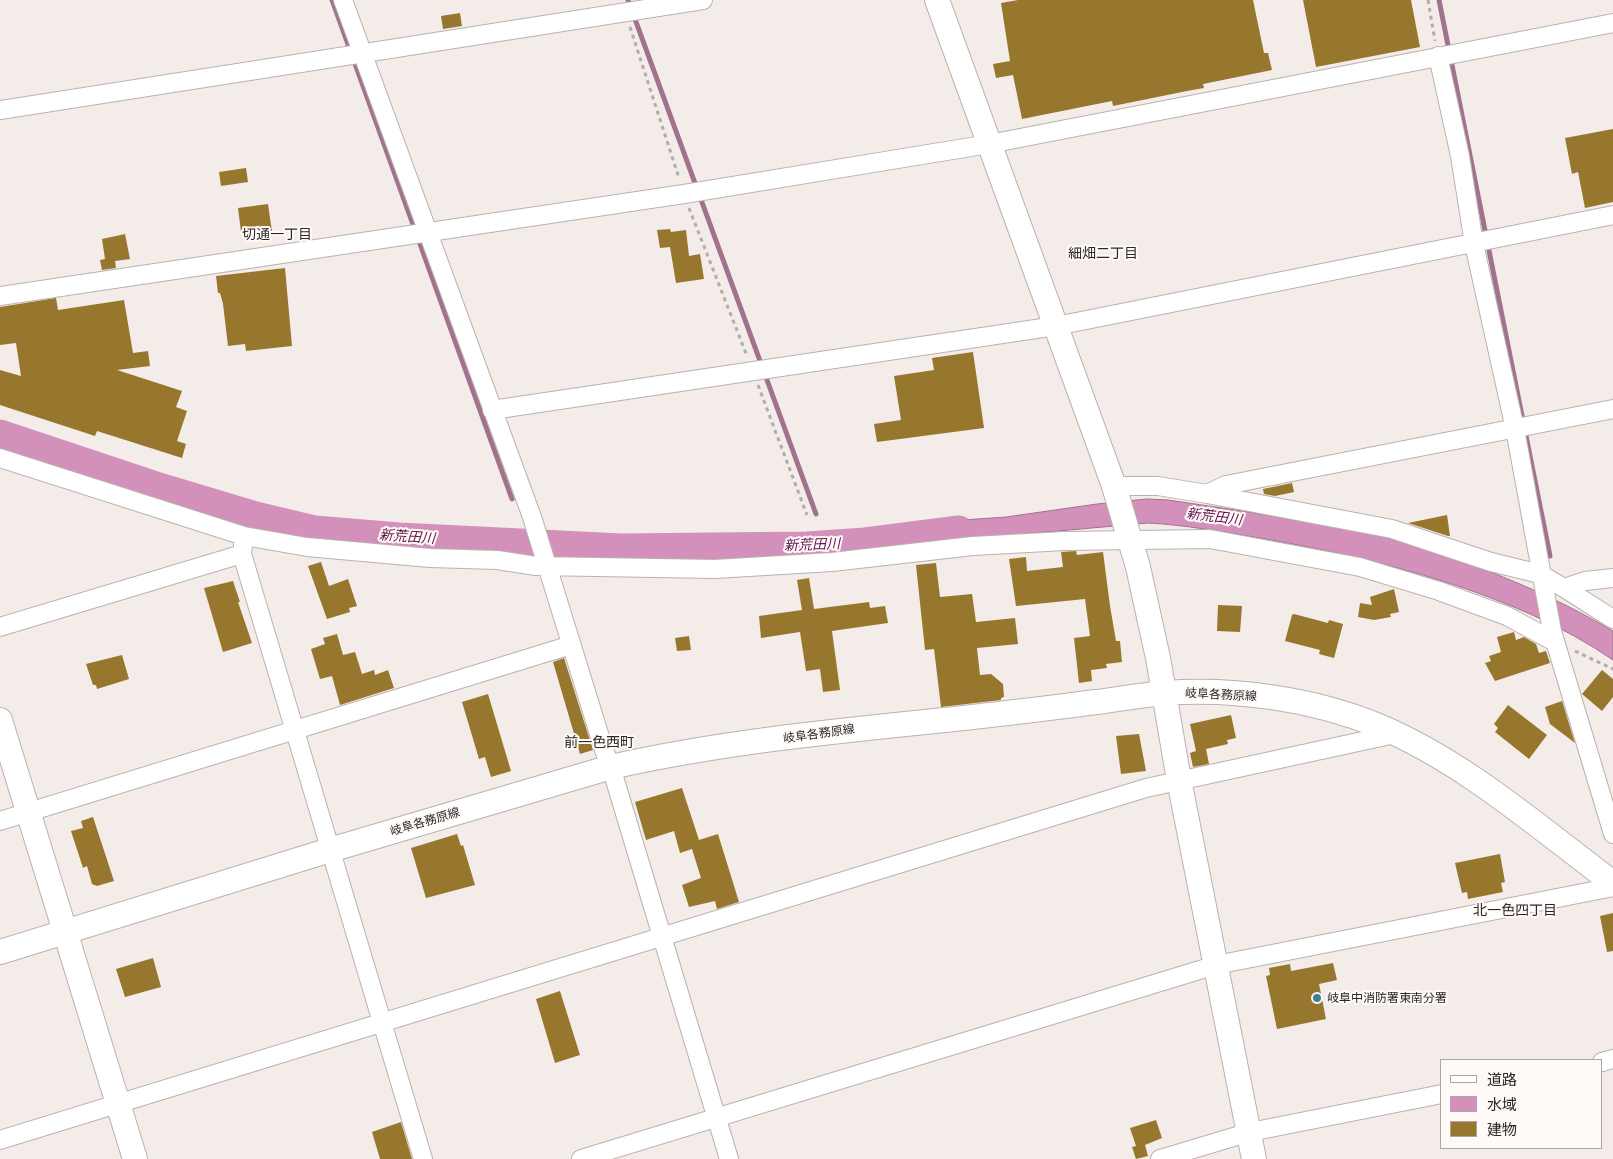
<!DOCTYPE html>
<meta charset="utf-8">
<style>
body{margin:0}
#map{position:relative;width:1613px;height:1159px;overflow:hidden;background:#f4ece8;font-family:Inter,"Noto Sans JP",sans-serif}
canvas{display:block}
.legend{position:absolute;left:1440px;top:1059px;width:162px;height:90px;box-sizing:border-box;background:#fffaf8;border:1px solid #aaa6a4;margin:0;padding:6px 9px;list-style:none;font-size:15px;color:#2b2827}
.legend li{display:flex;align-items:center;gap:10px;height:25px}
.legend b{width:25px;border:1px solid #aaa6a4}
</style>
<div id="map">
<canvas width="1613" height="1159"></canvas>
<ul class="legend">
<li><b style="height:6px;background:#fff"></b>道路</li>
<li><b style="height:14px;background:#d390ba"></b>水域</li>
<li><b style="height:14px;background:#97772e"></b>建物</li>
</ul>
</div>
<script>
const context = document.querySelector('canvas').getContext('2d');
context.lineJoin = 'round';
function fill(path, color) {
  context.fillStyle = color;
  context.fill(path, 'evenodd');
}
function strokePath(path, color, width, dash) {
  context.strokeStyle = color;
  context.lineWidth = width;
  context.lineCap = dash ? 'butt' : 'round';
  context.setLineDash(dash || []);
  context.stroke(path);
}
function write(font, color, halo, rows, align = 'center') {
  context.font = font + ' Inter,"Noto Sans JP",sans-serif';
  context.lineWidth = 4;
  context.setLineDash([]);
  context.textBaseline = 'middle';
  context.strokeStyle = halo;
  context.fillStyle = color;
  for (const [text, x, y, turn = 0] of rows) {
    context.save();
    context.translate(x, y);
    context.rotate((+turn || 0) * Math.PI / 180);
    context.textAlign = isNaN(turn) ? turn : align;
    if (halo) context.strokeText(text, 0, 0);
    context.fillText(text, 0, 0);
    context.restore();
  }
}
const water = new Path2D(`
 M1147,499L1168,500C1223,508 1278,516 1333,527C1351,530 1371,533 1389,538C1466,560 1544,590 1613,631V660C1516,593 1376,558 1260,538C1223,532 1186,525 1148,523L923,543L920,523L1006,517L1097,504Z`);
const stream = new Path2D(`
 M332,0L512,499
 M628,0L816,514
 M1439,0L1550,556`);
const river = new Path2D(`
 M0,434L162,488L252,515L315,530L399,537L621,548L807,546L865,542L959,530`);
const building = new Path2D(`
 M1018,0H1253L1264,53H1268L1272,70L1203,84L1204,88L1187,91L1113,106L1112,101L1022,119L1013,75L996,78L993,64L1010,61L1001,3Z
 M1303,0H1411L1420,47L1316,67Z
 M460,13L462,26L443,29L441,16Z
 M1613,129V202L1585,208L1578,172L1572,174L1565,138Z
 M246,168L248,182L221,186L219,172Z
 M268,204L272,232L256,234V230L241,232L238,208Z
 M670,229L671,232L686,230L689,256L700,254L704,279L676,283L670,247L660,248L657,230Z
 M125,234L130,259L115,261L116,268L102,270L100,260L105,259L102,239Z
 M285,268L292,346L246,351L245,344L228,346L223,304L220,293H218L216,276Z
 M56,298L58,310L124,300L133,353L148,351L150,366L117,370L182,391L176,407L187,411L177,441L186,444L182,458L97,431L95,436L0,405V370L21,376L16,343L0,345V307Z
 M973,352L984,428L877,442L874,424L901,420L894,376L934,370L932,358Z
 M1292,483L1294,492L1275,496L1264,494L1263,489Z
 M1447,515L1450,536H1448L1408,523Z
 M1076,551L1077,555L1103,552L1110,606L1116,641H1120L1122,662L1106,664L1107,668L1091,670L1092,681L1079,683L1074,638L1090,636L1085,599L1016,606L1009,559L1026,557L1027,571L1063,567L1061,552Z
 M321,562L329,586L348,579L357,606L349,608L350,612L327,619L308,566Z
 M936,563L940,597L972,594L976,622L1015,618L1018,644L977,648L980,675L991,674L1003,684L1004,697L1001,698V700L941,707L934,649L925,650L916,565Z
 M809,578L814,609L869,602L870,608L885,606L888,623L832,631L840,690L823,692L820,669L806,671L800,632L761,638L759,616L802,610L797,580Z
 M233,581L240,602H238L252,643L223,652L204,588Z
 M1394,589L1399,612L1390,614L1391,617L1374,620L1358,617L1360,603L1372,605L1370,597Z
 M1218,605L1242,606L1240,632L1217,631Z
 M1294,614L1328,623L1329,620L1343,624L1334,658L1319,654L1320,650L1285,641L1292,615Z
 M1514,632L1516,640L1524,637L1536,644L1539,653L1546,651L1550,663L1495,681L1485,663L1491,661L1489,656L1501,652L1497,637Z
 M337,634L343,655L355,652L362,674L374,670L375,675L388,670L394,688L340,705L332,676L320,679L311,649L325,644L323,638Z
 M689,636L691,650L677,651L675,638Z
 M122,655L129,679L97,689L96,685H93L86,664Z
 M564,658L593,750L580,754L553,662Z
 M1602,670L1613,679V697L1602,711L1582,694Z
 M488,694L511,771L491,777L485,757L479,759L462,702Z
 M1562,701L1575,743L1550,724L1545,707Z
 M1508,705L1547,735L1529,759L1495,732L1498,728L1494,724Z
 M1231,715L1236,738L1227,740L1228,744L1206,749L1209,764L1193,767L1190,753L1196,751L1190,724Z
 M1139,734L1146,771L1121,774L1116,736Z
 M682,788L699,840L718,834L739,902L717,909L715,901L689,907L682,885L701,878L692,849L680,853L674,831L646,840L635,802Z
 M93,817L114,881L97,886L92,884L87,866L83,868L71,831L83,828L81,821Z
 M457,834L461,846L463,845L475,885L426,898L411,848Z
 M1500,854L1505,882L1501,883L1503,892L1468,899L1467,892L1462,893L1455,863Z
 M1613,913V951L1607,952L1600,916Z
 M153,958L161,987L125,997L116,969Z
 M1333,963L1337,980L1319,984L1326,1019L1277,1029L1266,976L1270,975L1269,968L1290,964L1291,971Z
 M560,991L580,1055L555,1063L536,999Z
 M1156,1120L1162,1138L1145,1145L1148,1156L1136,1159L1132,1147L1136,1146L1130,1128Z
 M401,1122L412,1159H380L372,1132Z`);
const path = new Path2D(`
 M1428,0L1435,41
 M630,27L679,178
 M689,208L747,356
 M758,385L807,515
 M1575,651L1613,669`);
const street = new Path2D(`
 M343,0L532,517L604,750L611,767L729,1159
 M1438,56L1460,156L1474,244L1515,429L1552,631L1613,834
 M0,110L703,0
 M0,296L684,194L989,144L1613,23
 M492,410L1056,326L1613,215
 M0,458L244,536
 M1114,486H1158L1207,494L1226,485L1613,409
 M1207,494L1392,529L1491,562L1540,574L1564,588L1585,581L1613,578
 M242,554L244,536L307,547L430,558L497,560L536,566L715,569L832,562L973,546L1065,541L1210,539L1360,567L1439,591L1507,616L1555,642
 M1564,588L1613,619
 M0,627L242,554L423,1159
 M0,821L571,645
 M1602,1062L1613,1059
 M0,1140L1146,788L1395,734
 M581,1159L1216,965L1613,887
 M1160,1159L1250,1132L1442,1094`);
const secondary = new Path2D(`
 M937,0L1114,486L1138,567L1158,658L1179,780L1254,1159
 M0,720L135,1159
 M0,952L330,850L611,767C726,741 847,730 964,718C1008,713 1052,708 1096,702C1119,699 1142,695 1165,693C1235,688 1314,699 1379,726C1466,763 1538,827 1613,883`);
const markers = [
 [1317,998,5,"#407e94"]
];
const streetNames = [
 ["岐阜各務原線",1221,695,3],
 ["岐阜各務原線",819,734,-8],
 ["岐阜各務原線",425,822,-16]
];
const poiNames = [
 ["岐阜中消防署東南分署",1327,998]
];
const neighbourhoodNames = [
 ["切通一丁目",277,235],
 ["細畑二丁目",1103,254],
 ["前一色西町",599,743],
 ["北一色四丁目",1515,911]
];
const waterNames = [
 ["新荒田川",1214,517,7],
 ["新荒田川",407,537,4],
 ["新荒田川",812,545,-2]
];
fill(water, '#d390ba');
strokePath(water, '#a1718e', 1);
strokePath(stream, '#a1718e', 5);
strokePath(river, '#d390ba', 29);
fill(building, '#97772e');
strokePath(street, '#bab2ae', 20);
strokePath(secondary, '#bab2ae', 26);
strokePath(path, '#b3adaa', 3, [4, 4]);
strokePath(street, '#fff', 18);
strokePath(secondary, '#fff', 24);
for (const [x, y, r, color] of markers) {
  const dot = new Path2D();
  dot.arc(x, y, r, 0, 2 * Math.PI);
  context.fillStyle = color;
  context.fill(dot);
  strokePath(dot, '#fffaf8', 2);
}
write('12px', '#2b2827', '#fffaf8', streetNames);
write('12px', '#2b2827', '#fffaf8', poiNames, 'left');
write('14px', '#2b2827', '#fffaf8', neighbourhoodNames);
write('italic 14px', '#61124b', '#fffaf8', waterNames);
</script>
